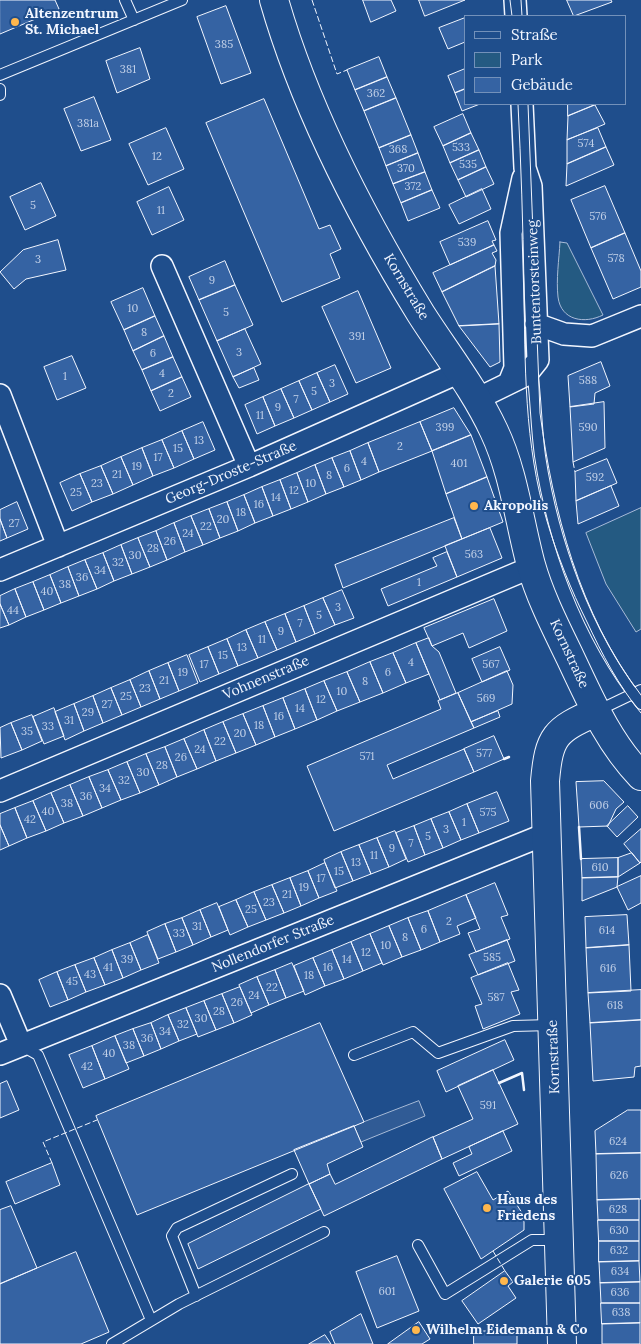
<!DOCTYPE html>
<meta charset="utf-8">
<style>
body{margin:0}
#map{position:relative;width:641px;height:1344px;overflow:hidden;background:#1f4e8c;font-family:Lora,serif}
canvas{display:block}
.legend{position:absolute;left:464px;top:15px;width:162px;height:90px;box-sizing:border-box;background:#1f4e8c;border:1px solid #7391ba;margin:0;padding:6px 9px;list-style:none;font-size:15px;color:#f2f6ff}
.legend li{display:flex;align-items:center;gap:10px;height:25px}
.legend b{width:25px;border:1px solid #7391ba}
</style>
<div id="map">
<canvas width="641" height="1344"></canvas>
<ul class="legend">
<li><b style="height:6px;background:#1f4e8c"></b>Straße</li>
<li><b style="height:14px;background:#245a82"></b>Park</li>
<li><b style="height:14px;background:#3563a3"></b>Gebäude</li>
</ul>
</div>
<script>
const context = document.querySelector('canvas').getContext('2d');
context.lineJoin = 'round';
function fill(path, color) {
  context.fillStyle = color;
  context.fill(path, 'evenodd');
}
function strokePath(path, color, width, dash) {
  context.strokeStyle = color;
  context.lineWidth = width;
  context.lineCap = dash ? 'butt' : 'round';
  context.setLineDash(dash || []);
  context.stroke(path);
}
function write(font, color, halo, rows, align = 'center') {
  context.font = font + ' Lora,serif';
  context.lineWidth = 4;
  context.setLineDash([]);
  context.textBaseline = 'middle';
  context.strokeStyle = halo;
  context.fillStyle = color;
  for (const [text, x, y, turn = 0] of rows) {
    context.save();
    context.translate(x, y);
    context.rotate((+turn || 0) * Math.PI / 180);
    context.textAlign = isNaN(turn) ? turn : align;
    if (halo) context.strokeText(text, 0, 0);
    context.fillText(text, 0, 0);
    context.restore();
  }
}
const green = new Path2D(`
 M560,242L567,243L603,315C585,324 561,321 558,297C556,279 559,260 560,242Z
 M641,508V629L636,632L606,584L586,533Z`);
const parking = new Path2D(`
 M419,1101L425,1116L361,1142L354,1126Z`);
const building = new Path2D(`
 M0,0H55L59,9L0,34Z
 M363,0H391L396,11L371,22Z
 M419,0H465L425,16Z
 M567,0H611L612,2L574,16Z
 M226,6L251,73L221,84L197,17Z
 M465,18V42L448,49L439,28Z
 M140,48L150,79L117,93L106,61Z
 M379,57L387,77L355,90L347,70Z
 M465,69V89L455,93L448,76Z
 M387,77L396,98L364,111L355,90Z
 M465,89V104H480L462,111L455,93Z
 M94,97L111,140L81,151L64,109Z
 M396,98L411,135L379,148L364,111Z
 M264,99L319,229L330,225L341,249L330,254L340,278L282,302L206,123Z
 M568,104H597L568,116Z
 M595,105L605,124L567,140L568,116Z
 M463,114L471,133L443,146L434,127Z
 M166,128L184,169L148,185L129,144Z
 M598,128L606,147L567,164V140Z
 M471,133L479,150L450,163L443,146Z
 M411,135L418,153L386,166L379,148Z
 M606,147L614,165L566,186L567,164Z
 M479,150L486,167L458,180L450,163Z
 M418,153L425,172L393,184L386,166Z
 M486,167L494,184L466,197L458,180Z
 M425,172L432,190L401,203L393,184Z
 M41,183L56,216L25,230L10,197Z
 M605,186L625,233L591,248L571,200Z
 M169,187L184,220L152,235L137,202Z
 M482,189L491,209L459,224L449,205Z
 M432,190L440,208L408,221L401,203Z
 M488,221L496,240L492,241L494,245L450,265L440,242Z
 M625,233L641,271V287L613,299L591,248Z
 M58,240L66,270L26,279L14,289L0,272L23,250Z
 M494,245L497,251L492,253L496,260L495,266L442,292L433,273Z
 M225,261L235,285L199,300L189,277Z
 M495,266L499,324L459,326L442,292Z
 M235,285L253,325L217,341L199,300Z
 M143,288L155,316L124,330L111,302Z
 M358,291L391,368L356,383L322,307Z
 M155,316L164,336L133,351L124,330Z
 M499,324L500,362L490,367L459,326Z
 M245,329L261,364L233,377L217,341Z
 M164,336L173,357L142,370L133,351Z
 M72,356L86,388L57,400L44,367Z
 M173,357L182,377L151,391L142,370Z
 M601,362L610,386L595,393L594,404L570,407L568,376Z
 M335,365L348,394L330,402L317,373Z
 M254,368L259,380L239,388L233,377Z
 M317,373L330,402L312,410L299,381Z
 M182,377L191,397L160,411L151,391Z
 M299,381L312,410L294,418L281,389Z
 M281,389L294,418L275,426L263,397Z
 M263,397L275,426L257,434L245,405Z
 M604,402L605,448L573,462L570,407Z
 M454,408L471,435L432,451L420,422Z
 M203,422L215,450L194,459L182,431Z
 M420,422L432,451L379,472L368,443Z
 M182,431L194,459L174,468L162,440Z
 M471,435L487,477L446,494L432,451Z
 M162,440L174,468L153,476L142,448Z
 M368,443L379,472L361,480L350,451Z
 M142,448L153,476L133,485L121,457Z
 M350,451L361,480L344,487L332,458Z
 M121,457L133,485L113,494L101,466Z
 M332,458L344,487L326,494L315,465Z
 M607,459L617,483L576,501L575,472Z
 M315,465L326,494L308,502L297,473Z
 M101,466L113,494L92,502L80,474Z
 M297,473L308,502L291,509L280,480Z
 M80,474L92,502L72,511L60,483Z
 M487,477L503,522L462,539L446,494Z
 M280,480L291,509L273,516L262,487Z
 M611,486L619,506L578,524L576,501Z
 M262,487L273,516L255,523L244,495Z
 M244,495L255,523L238,531L227,502Z
 M17,502L28,529L7,538L0,519V510Z
 M227,502L238,531L220,538L209,509Z
 M209,509L220,538L203,545L191,516Z
 M191,516L203,545L185,552L174,523Z
 M454,518L462,539L343,588L335,565Z
 M0,519L7,538L0,541Z
 M174,523L185,552L167,560L156,531Z
 M490,528L502,558L457,577L445,546Z
 M156,531L167,560L150,567L138,538Z
 M138,538L150,567L132,574L121,545Z
 M121,545L132,574L114,581L103,553Z
 M447,552L457,577L388,606L381,589L437,566L433,558Z
 M103,553L114,581L97,589L85,560Z
 M85,560L97,589L79,596L68,567Z
 M68,567L79,596L61,603L50,575Z
 M50,575L61,603L44,610L33,582Z
 M33,582L44,610L26,617L15,589Z
 M15,589L26,617L9,625L0,604V596Z
 M342,590L354,618L335,625L323,598Z
 M323,598L335,625L315,634L304,606Z
 M494,599L507,631L469,648L463,633L432,646L424,628Z
 M0,604L9,625L0,628Z
 M304,606L315,634L296,642L285,614Z
 M285,614L296,642L277,650L265,622Z
 M265,622L277,650L258,658L246,630Z
 M246,630L258,658L238,666L227,639Z
 M429,638L432,646L439,652L456,693L440,700L416,643Z
 M227,639L238,666L219,674L208,647Z
 M416,643L429,674L406,683L393,653Z
 M208,647L219,674L200,682L189,655Z
 M500,647L510,670L482,682L472,659Z
 M393,653L406,683L383,693L370,662Z
 M187,655L198,683L179,691L168,663Z
 M370,662L383,693L360,702L347,672Z
 M168,663L179,691L160,699L149,671Z
 M149,671L160,699L141,707L130,680Z
 M507,671L513,685L512,704L471,722L458,693Z
 M347,672L360,702L337,711L324,681Z
 M130,680L141,707L122,715L111,688Z
 M324,681L337,711L317,720L305,689Z
 M111,688L122,715L103,723L93,696Z
 M305,689L317,720L295,729L283,698Z
 M458,693L474,728L387,765L393,779L464,749L474,772L334,831L307,766L441,709L438,701Z
 M93,696L103,723L84,731L74,704Z
 M283,698L295,729L275,737L263,706Z
 M74,704L84,731L65,740L55,712Z
 M263,706L275,737L256,745L243,714Z
 M54,708L64,736L44,744L33,717Z
 M498,711L500,717L474,728L471,722Z
 M243,714L256,745L236,753L223,722Z
 M32,715L42,741L22,750L11,723Z
 M223,722L236,753L216,761L204,730Z
 M11,723L22,750L1,758L0,728Z
 M204,730L216,761L197,769L184,739Z
 M494,736L504,759L474,772L464,749Z
 M184,739L197,769L177,777L165,747Z
 M165,747L177,777L159,785L146,754Z
 M146,754L159,785L140,793L127,762Z
 M127,762L140,793L121,800L108,770Z
 M108,770L121,800L102,808L89,777Z
 M89,777L102,808L83,816L70,785Z
 M604,781L624,802L616,809L608,826L579,827L576,782Z
 M70,785L83,816L64,823L51,793Z
 M497,792L509,821L479,833L467,804Z
 M51,793L64,823L46,831L33,801Z
 M33,801L46,831L27,838L15,808Z
 M467,804L479,833L461,840L449,812Z
 M628,806L638,817L617,837L607,826Z
 M15,808L27,838L9,846L0,825V814Z
 M449,812L461,840L443,848L431,819Z
 M431,819L443,848L425,855L414,826Z
 M0,825L9,846L0,850Z
 M414,826L425,855L408,862L396,833Z
 M641,829V862L640,863L624,844Z
 M395,831L406,859L389,867L377,838Z
 M377,838L389,867L371,874L359,845Z
 M359,845L371,874L353,881L341,852Z
 M341,852L353,881L335,888L324,860Z
 M632,853L640,863L618,877V858Z
 M618,858V877L582,878L581,859Z
 M325,863L337,891L319,898L308,871Z
 M308,871L319,898L301,906L290,878Z
 M641,876V903L628,910L617,887Z
 M618,877L617,887L582,901V878Z
 M290,878L301,906L284,913L272,885Z
 M495,883L508,915L501,917L510,939L476,952L468,933L480,929L466,895Z
 M272,885L284,913L266,920L254,892Z
 M254,892L266,920L248,927L236,900Z
 M466,895L476,918L457,926L460,934L440,942L428,911Z
 M236,900L248,927L230,935L219,907Z
 M217,903L228,930L211,937L200,910Z
 M200,910L211,937L193,945L182,918Z
 M428,911L440,942L421,950L408,918Z
 M627,915L629,945L586,948L585,917Z
 M182,918L193,945L176,952L165,924Z
 M408,918L421,950L402,957L389,926Z
 M165,924L176,952L158,959L147,932Z
 M389,926L402,957L383,965L370,934Z
 M370,934L382,963L363,971L351,942Z
 M148,935L159,963L141,970L130,943Z
 M507,940L515,961L478,975L469,955Z
 M351,942L363,971L344,979L332,950Z
 M130,943L141,970L123,978L112,950Z
 M629,945L631,991L588,993L586,948Z
 M112,950L123,978L105,985L94,958Z
 M332,950L344,979L325,986L313,958Z
 M94,958L105,985L86,992L75,965Z
 M313,958L325,986L305,995L294,966Z
 M292,963L304,991L286,998L275,970Z
 M508,963L519,990L511,992L520,1014L483,1029L475,1006L482,1004L471,978Z
 M75,965L86,992L68,1000L57,972Z
 M275,970L286,998L269,1005L257,977Z
 M57,972L68,1000L50,1007L39,980Z
 M257,977L269,1005L251,1013L239,985Z
 M240,987L252,1015L234,1023L222,994Z
 M641,990V1020L590,1023L588,993Z
 M222,994L234,1023L216,1030L204,1001Z
 M204,1001L216,1030L198,1037L186,1008Z
 M186,1008L197,1034L179,1041L168,1015Z
 M168,1015L179,1041L161,1049L151,1023Z
 M641,1020V1066L635,1067L634,1077L593,1081L590,1023Z
 M151,1023L161,1049L144,1056L133,1029Z
 M320,1023L364,1122L137,1215L96,1116Z
 M133,1029L144,1056L126,1063L115,1036Z
 M115,1036L129,1069L105,1079L92,1046Z
 M505,1040L514,1060L446,1092L437,1071Z
 M92,1046L105,1079L83,1088L69,1055Z
 M493,1070L518,1124L442,1159L433,1137L473,1119L458,1086Z
 M7,1081L19,1110L0,1118V1084Z
 M628,1110H641V1153L596,1154L595,1131Z
 M354,1126L363,1147L327,1164L330,1174L309,1184L294,1150Z
 M503,1131L512,1151L459,1176L453,1163L472,1154L469,1147Z
 M433,1137L442,1159L324,1216L309,1184L330,1174L335,1184Z
 M641,1153V1199L597,1200L596,1154Z
 M52,1163L60,1185L15,1204L6,1182Z
 M477,1172L493,1200L508,1191L524,1216V1230L481,1259L444,1189Z
 M309,1184L321,1209L198,1269L188,1244Z
 M639,1199V1220H598L597,1200Z
 M11,1206L37,1268L0,1284V1210Z
 M598,1220H639V1241H599Z
 M599,1241H639V1261L599,1262Z
 M76,1252L109,1332L81,1344H0V1284Z
 M397,1256L419,1311L377,1328L356,1272Z
 M639,1261L640,1282L600,1283L599,1262Z
 M505,1271L513,1282L508,1286L516,1298L478,1324L462,1301Z
 M640,1282V1303H601L600,1283Z
 M601,1303H640V1323L602,1324Z
 M361,1314L373,1344H335L330,1332Z
 M419,1322L430,1339L422,1344H388Z
 M640,1323V1344H602V1324Z
 M474,1331H517V1344H474Z
 M325,1335L331,1344H309Z`);
const lane = new Path2D(`
 M125,0L134,20
 M0,75L182,0
 M0,89V95
 M532,369C536,398 536,427 540,456C553,542 586,635 641,704
 M597,711L641,690
 M22,1046L38,1055L151,1320
 M354,1055L413,1032L438,1053L513,1026L552,1025
 M418,1245L445,1294L532,1240H558
 M196,1296L172,1236L177,1228L292,1174
 M112,1344L179,1304L324,1232`);
const street = new Path2D(`
 M515,0L516,16
 M162,266L249,466
 M536,324L564,334L592,336L641,316
 M509,383L515,368L511,233L523,178
 M0,395L58,546
 M477,399L526,375L538,360L531,186L525,168L522,104
 M0,570L249,466L460,372
 M0,791L532,567
 M0,995L21,1045
 M0,1054L546,834`);
const secondary = new Path2D(`
 M274,0C305,108 362,218 421,314C446,353 475,390 494,431C514,473 519,521 531,565C540,597 556,628 570,657C590,699 608,742 641,776
 M562,1344L545,781C549,736 555,730 596,712`);
const tram = new Path2D(`
 M510,0L512,16
 M521,0L522,16
 M518,104C521,164 523,224 524,285C525,363 524,445 547,521C557,555 571,590 587,622C602,654 618,685 641,713
 M528,104L540,413C553,511 579,614 641,695`);
const fence = new Path2D(`
 M312,0L337,74L347,70
 M573,462L575,472
 M52,1163L43,1142L97,1120
 M493,1251L505,1271`);
const wall = new Path2D(`
 M504,759L509,757
 M579,827L581,859
 M499,1083L522,1073L524,1090`);
const markers = [
 [15,22,5,"#ffb74d"],
 [474,506,5,"#ffb74d"],
 [487,1208,5,"#ffb74d"],
 [504,1281,5,"#ffb74d"],
 [416,1330,5,"#ffb74d"]
];
const numberNames = [
 ["385",224,45],
 ["381",128,70],
 ["362",376,94],
 ["381a",88,124],
 ["574",586,144],
 ["533",461,148],
 ["368",398,150],
 ["12",157,157],
 ["535",468,165],
 ["370",406,169],
 ["372",413,187],
 ["5",33,206],
 ["11",161,211],
 ["576",598,217],
 ["539",467,243],
 ["578",616,259],
 ["3",38,260],
 ["9",212,281],
 ["10",133,309],
 ["5",226,313],
 ["8",144,333],
 ["391",357,337],
 ["3",239,353],
 ["6",153,354],
 ["4",162,374],
 ["1",65,377],
 ["588",588,381],
 ["3",332,384],
 ["5",314,392],
 ["2",171,394],
 ["7",296,400],
 ["9",278,408],
 ["11",260,416],
 ["399",445,428],
 ["590",588,428],
 ["13",199,441],
 ["2",400,447],
 ["15",178,449],
 ["17",158,458],
 ["4",364,462],
 ["401",459,464],
 ["19",137,467],
 ["6",347,469],
 ["21",117,475],
 ["8",329,476],
 ["592",595,478],
 ["23",97,484],
 ["10",311,484],
 ["12",294,491],
 ["25",76,493],
 ["14",276,498],
 ["16",259,505],
 ["18",241,513],
 ["20",223,520],
 ["27",14,524],
 ["22",206,527],
 ["24",188,534],
 ["26",170,542],
 ["28",153,549],
 ["563",474,555],
 ["30",135,556],
 ["32",118,563],
 ["34",100,571],
 ["36",82,578],
 ["1",419,583],
 ["38",65,585],
 ["40",47,592],
 ["3",338,608],
 ["44",13,611],
 ["5",319,616],
 ["7",300,624],
 ["9",281,632],
 ["11",262,640],
 ["13",242,648],
 ["15",223,656],
 ["4",411,663],
 ["17",204,665],
 ["567",491,665],
 ["19",183,673],
 ["6",388,673],
 ["21",164,681],
 ["8",365,682],
 ["23",145,689],
 ["10",342,692],
 ["25",126,697],
 ["569",486,699],
 ["12",321,700],
 ["27",107,705],
 ["14",300,709],
 ["29",88,713],
 ["16",279,717],
 ["31",69,721],
 ["18",259,726],
 ["33",48,727],
 ["35",27,732],
 ["20",240,734],
 ["22",220,742],
 ["24",200,750],
 ["577",484,754],
 ["571",367,757],
 ["26",181,758],
 ["28",162,766],
 ["30",143,773],
 ["32",124,781],
 ["34",105,789],
 ["36",86,797],
 ["38",67,804],
 ["606",599,806],
 ["40",48,812],
 ["575",488,813],
 ["42",30,820],
 ["1",464,823],
 ["3",446,830],
 ["5",428,837],
 ["7",411,844],
 ["9",392,849],
 ["11",374,856],
 ["13",356,863],
 ["610",600,868],
 ["15",339,872],
 ["17",321,879],
 ["19",304,888],
 ["21",287,895],
 ["23",269,903],
 ["25",251,910],
 ["2",449,922],
 ["31",197,927],
 ["6",424,930],
 ["614",607,931],
 ["33",179,934],
 ["8",405,938],
 ["10",386,946],
 ["12",366,953],
 ["585",492,958],
 ["39",127,960],
 ["14",347,960],
 ["41",108,968],
 ["16",328,968],
 ["616",608,969],
 ["43",90,975],
 ["18",309,976],
 ["45",72,982],
 ["22",272,988],
 ["24",254,996],
 ["587",496,998],
 ["26",237,1003],
 ["618",615,1006],
 ["28",219,1012],
 ["30",201,1019],
 ["32",183,1025],
 ["34",165,1032],
 ["36",147,1039],
 ["38",129,1046],
 ["40",109,1054],
 ["42",87,1067],
 ["591",488,1106],
 ["624",618,1142],
 ["626",619,1176],
 ["628",618,1210],
 ["630",619,1231],
 ["632",619,1251],
 ["634",620,1272],
 ["601",387,1292],
 ["636",620,1293],
 ["638",621,1313]
];
const poiNames = [
 ["Altenzentrum",25,14],
 ["St. Michael",25,30],
 ["Akropolis",484,506],
 ["Haus des",497,1200],
 ["Friedens",497,1216],
 ["Galerie 605",514,1281],
 ["Wilhelm Eidemann & Co",426,1330]
];
const streetNames = [
 ["Buntentorsteinweg",535,282,-92],
 ["Kornstraße",406,287,59],
 ["Georg-Droste-Straße",231,473,-23],
 ["Kornstraße",569,654,65],
 ["Vohnenstraße",266,678,-23],
 ["Nollendorfer Straße",273,944,-22],
 ["Kornstraße",554,1057,-92]
];
fill(green, '#245a82');
strokePath(green, '#a8bbd7', 1);
fill(parking, '#305b95');
strokePath(parking, '#a8bbd7', 1);
fill(building, '#3563a3');
strokePath(building, '#f2f6ff', 1);
strokePath(lane, '#f2f6ff', 12);
strokePath(street, '#f2f6ff', 24);
strokePath(secondary, '#f2f6ff', 30);
strokePath(lane, '#1f4e8c', 10);
strokePath(street, '#1f4e8c', 21);
strokePath(secondary, '#1f4e8c', 28);
strokePath(tram, '#f2f6ff', 1);
strokePath(fence, '#f2f6ff', 1, [6, 2.5]);
strokePath(wall, '#f2f6ff', 2.5);
for (const [x, y, r, color] of markers) {
  const dot = new Path2D();
  dot.arc(x, y, r, 0, 2 * Math.PI);
  context.fillStyle = color;
  context.fill(dot);
  strokePath(dot, '#1f4e8c', 2);
}
write('11px', '#c3d1e8', null, numberNames);
write('bold 14px', '#f2f6ff', '#1f4e8c', poiNames, 'left');
write('14px', '#f2f6ff', '#1f4e8c', streetNames);
</script>
